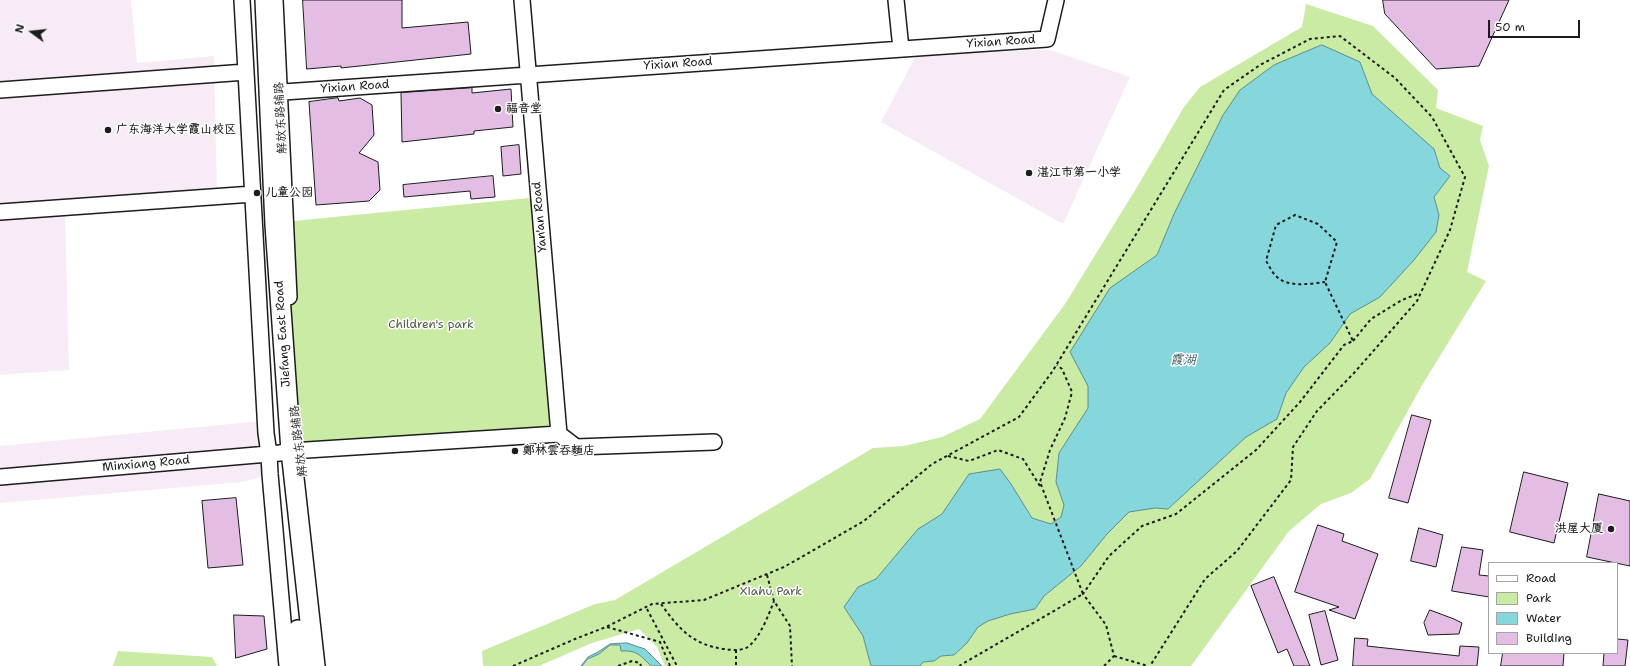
<!DOCTYPE html>
<meta charset="utf-8">
<style>
body{margin:0}
#map{position:relative;width:1630px;height:666px;overflow:hidden;background:#fff;font-family:"Shantell Sans",sans-serif}
canvas{display:block}
.legend{position:absolute;left:1488px;top:562px;width:130px;height:92px;box-sizing:border-box;background:#fff;border:1px solid #a4a4a4;margin:0;padding:5px 7px;list-style:none;font-size:12px;color:#1c1c1c}
.legend li{display:flex;align-items:center;gap:8px;height:20px}
.legend b{width:20px;border:1px solid #a4a4a4}
.north{position:absolute;left:12px;top:12px;width:40px;height:40px;-webkit-text-stroke:3px #fff;paint-order:stroke;rotate:285deg;font-size:11px;font-weight:700;line-height:16px;text-align:center;color:#1c1c1c}
.north::after{content:'';display:block;margin:auto;width:14px;height:18px;background:#1c1c1c;clip-path:polygon(50% 0,100% 100%,50% 72%,0 100%)}
.scale{position:absolute;left:1488px;top:20px;width:92px;height:18px;box-sizing:border-box;border:2px solid #1c1c1c;border-top:0;padding-left:5px;font-size:12px;line-height:14px;white-space:nowrap;color:#1c1c1c;-webkit-text-stroke:3px #fff;paint-order:stroke}
</style>
<div id="map">
<canvas width="1630" height="666"></canvas>
<ul class="legend">
<li><b style="height:5px;background:#fff"></b>Road</li>
<li><b style="height:11px;background:#caeba4"></b>Park</li>
<li><b style="height:11px;background:#85d7db"></b>Water</li>
<li><b style="height:11px;background:#e4bde5"></b>Building</li>
</ul>
<div class="north">N</div>
<div class="scale">50 m</div>
</div>
<script>
const context = document.querySelector('canvas').getContext('2d');
context.lineJoin = 'round';
function fill(path, color) {
  context.fillStyle = color;
  context.fill(path, 'evenodd');
}
function strokePath(path, color, width, dash) {
  context.strokeStyle = color;
  context.lineWidth = width;
  context.lineCap = dash ? 'butt' : 'round';
  context.setLineDash(dash || []);
  context.stroke(path);
}
function write(font, color, halo, rows, align = 'center') {
  context.font = font + ' "Shantell Sans","LXGW WenKai TC",sans-serif';
  context.lineWidth = 3;
  context.setLineDash([]);
  context.textBaseline = 'middle';
  context.strokeStyle = halo;
  context.fillStyle = color;
  for (const [text, x, y, turn = 0] of rows) {
    context.save();
    context.translate(x, y);
    context.rotate((+turn || 0) * Math.PI / 180);
    context.textAlign = isNaN(turn) ? turn : align;
    if (halo) context.strokeText(text, 0, 0);
    context.fillText(text, 0, 0);
    context.restore();
  }
}
const built = new Path2D(`
 M0,0H131L137,63L214,56L217,196L65,214L69,370L0,375Z
 M1050,50L1130,77L1063,224L881,122L918,52Z
 M262,421L270,474L242,482L0,503V446Z`);
const green = new Path2D(`
 M1306,4L1373,26L1438,90L1436,108L1483,126L1480,140L1489,166L1467,272L1486,281L1421,387L1370,479L1351,493L1321,504L1289,531L1191,666H920L923,662L934,661L941,656L954,655L967,643L978,627L988,621L1010,614L1035,609L1044,596L1081,566L1107,534L1129,512L1155,508L1168,509L1246,437L1277,419L1286,393L1304,367L1330,343L1350,314L1380,297L1414,260L1436,232L1439,215L1434,197L1450,176L1440,168L1434,149L1372,94L1360,62L1223,115L1174,214L1157,255L1129,275L1070,352L1088,386V408L1059,453L1056,482L1064,505L1061,517L1051,524L1032,518L1011,484L969,474L942,514L918,529L876,579L858,587L844,607L863,636L871,666H665L657,647L639,629L592,643L539,666H483L482,651L595,604L615,600L873,448L904,446L942,437L980,419L1065,304L1137,187L1184,107L1200,87L1302,27Z
 M539,197L559,434L291,451L283,222Z
 M610,645H620L621,651C637,650 640,655 651,666H583C590,657 601,652 610,645Z
 M118,651L212,657L217,666H113Z`);
const water = new Path2D(`
 M1322,45L1360,62L1372,94L1434,149L1440,168L1450,176L1434,197L1439,215L1436,232L1414,260L1380,297L1350,314L1330,343L1304,367L1286,393L1277,419L1246,437L1168,509L1155,508L1129,512L1107,534L1081,566L1044,596L1035,609L1010,614L988,621L978,627L967,643L954,655L941,656L934,661L923,662L920,666H871L863,636L844,607L858,587L876,579L918,529L942,514L969,474L1000,469L1011,484L1032,518L1051,524L1061,517L1064,505L1056,482L1059,453L1088,408V386L1070,352L1110,288L1157,255L1174,214L1223,115L1240,90L1274,65Z
 M627,643L645,649L662,666H651C640,655 637,650 621,651L620,645H610L599,654L588,659L582,666H581L588,657L598,652L610,644Z`);
const building = new Path2D(`
 M303,0H402V28L468,22L471,54L341,68V66L307,69Z
 M1383,0H1509L1479,66L1436,69L1385,14Z
 M472,88V93L511,89L513,127L474,131V134L402,142L401,93Z
 M338,98L339,101L360,98L372,105L374,135L359,153L378,162L380,190L369,201L316,205L309,102Z
 M519,145L521,174L503,176L501,147Z
 M493,176L495,197L471,199L470,191L404,197L403,185Z
 M1412,415L1431,420L1408,503L1389,498Z
 M1524,472L1568,483L1554,543L1510,532Z
 M1599,494L1630,501V566L1587,557Z
 M236,498L243,565L208,568L202,501Z
 M1318,525L1344,534L1342,541L1378,554L1355,619L1329,610L1339,607L1295,592Z
 M1419,528L1443,535L1436,567L1411,561Z
 M1462,547L1483,550L1479,575L1489,576V597L1452,591Z
 M1274,577L1310,666H1294L1287,649L1278,653L1251,586Z
 M1430,610L1454,619L1462,623L1459,634L1428,635L1424,623Z
 M1325,611L1338,660L1321,665L1309,615Z
 M234,615L264,616L267,649L236,658Z
 M1355,638L1368,639L1367,646L1459,656L1460,646L1479,647L1477,666H1353Z
 M1617,639L1628,640L1625,666H1603L1604,653H1617Z
 M1503,653H1564L1563,666H1501Z`);
const path = new Path2D(`
 M1353,341L1371,319L1402,300L1420,293
 M948,456L969,461L998,450L1023,459L1040,486
 M767,575L774,601L790,626L792,666
 M661,604C679,629 693,645 724,649C731,650 739,651 746,648C759,641 769,614 774,601
 M647,609L677,666
 M607,627L660,642L670,666
 M736,650V666
 M1114,656L1148,666
 M513,666L575,639L606,627L652,604L704,600L784,567L864,521L932,464L1019,417L1052,372L1224,90L1260,65L1310,39L1340,36L1395,78L1432,117L1465,177L1450,230L1417,301L1354,373L1317,411L1293,447L1291,480L1237,551L1205,579L1150,666
 M618,666L632,661L640,663L641,666
 M959,666L1083,594L1040,482L1050,450L1065,418L1072,392L1062,369L1057,365
 M1104,666L1114,656L1106,625L1083,594L1109,556L1142,526L1176,514L1256,450L1300,402L1344,345L1353,341L1325,282L1337,242L1318,224L1295,215L1276,225L1266,261C1269,265 1271,271 1275,275C1286,288 1309,284 1325,282`);
const minor = new Path2D(`
 M242,0L266,433L269,454L270,474L287,666
 M275,0L289,297
 M522,0L559,434
 M896,0L901,49
 M0,90L246,72
 M269,93L1047,39L1056,0
 M0,212L253,194
 M0,477L280,453L291,451L559,434L576,447L714,442`);
const major = new Path2D(`
 M265,0L275,225L291,451L315,666
 M298,630L302,666`);
const markers = [
 [498,109,4,"#1c1c1c"],
 [108,130,4,"#1c1c1c"],
 [1029,173,4,"#1c1c1c"],
 [257,193,4,"#1c1c1c"],
 [515,451,4,"#1c1c1c"],
 [1611,529,4,"#1c1c1c"]
];
const streetNames = [
 ["Yixian Road",1001,42,-4],
 ["Yixian Road",678,64,-4],
 ["Yixian Road",355,87,-4],
 ["解放东路辅路",281,118,-93],
 ["Yan'an Road",540,217,-95],
 ["Jiefang East Road",283,334,-94],
 ["解放东路辅路",299,441,-97],
 ["Minxiang Road",146,464,-5]
];
const poiNames = [
 ["福音堂",506,109],
 ["广东海洋大学霞山校区",116,130],
 ["湛江市第一小学",1037,173],
 ["儿童公园",265,193],
 ["鄭林雲吞麵店",523,451],
 ["洪屋大厦",1603,529,"right"]
];
const parkNames = [
 ["Children's park",431,325],
 ["Xiahu Park",771,592]
];
const waterNames = [
 ["霞湖",1183,361]
];
fill(built, '#f7ebf7');
fill(green, '#caeba4');
fill(water, '#85d7db');
strokePath(water, '#5b8c8f', 1);
fill(building, '#e4bde5');
strokePath(building, '#1c1c1c', 1);
strokePath(minor, '#1c1c1c', 18);
strokePath(major, '#1c1c1c', 22);
strokePath(path, '#1c1c1c', 2, [3, 3]);
strokePath(minor, '#fff', 15);
strokePath(major, '#fff', 19);
for (const [x, y, r, color] of markers) {
  const dot = new Path2D();
  dot.arc(x, y, r, 0, 2 * Math.PI);
  context.fillStyle = color;
  context.fill(dot);
  strokePath(dot, '#fff', 1.5);
}
write('12px', '#1c1c1c', '#fff', streetNames);
write('bold 12px', '#1c1c1c', '#fff', poiNames, 'left');
write('12px', '#505a45', '#fff', parkNames);
write('italic 13px', '#415d5f', '#fff', waterNames);
</script>
